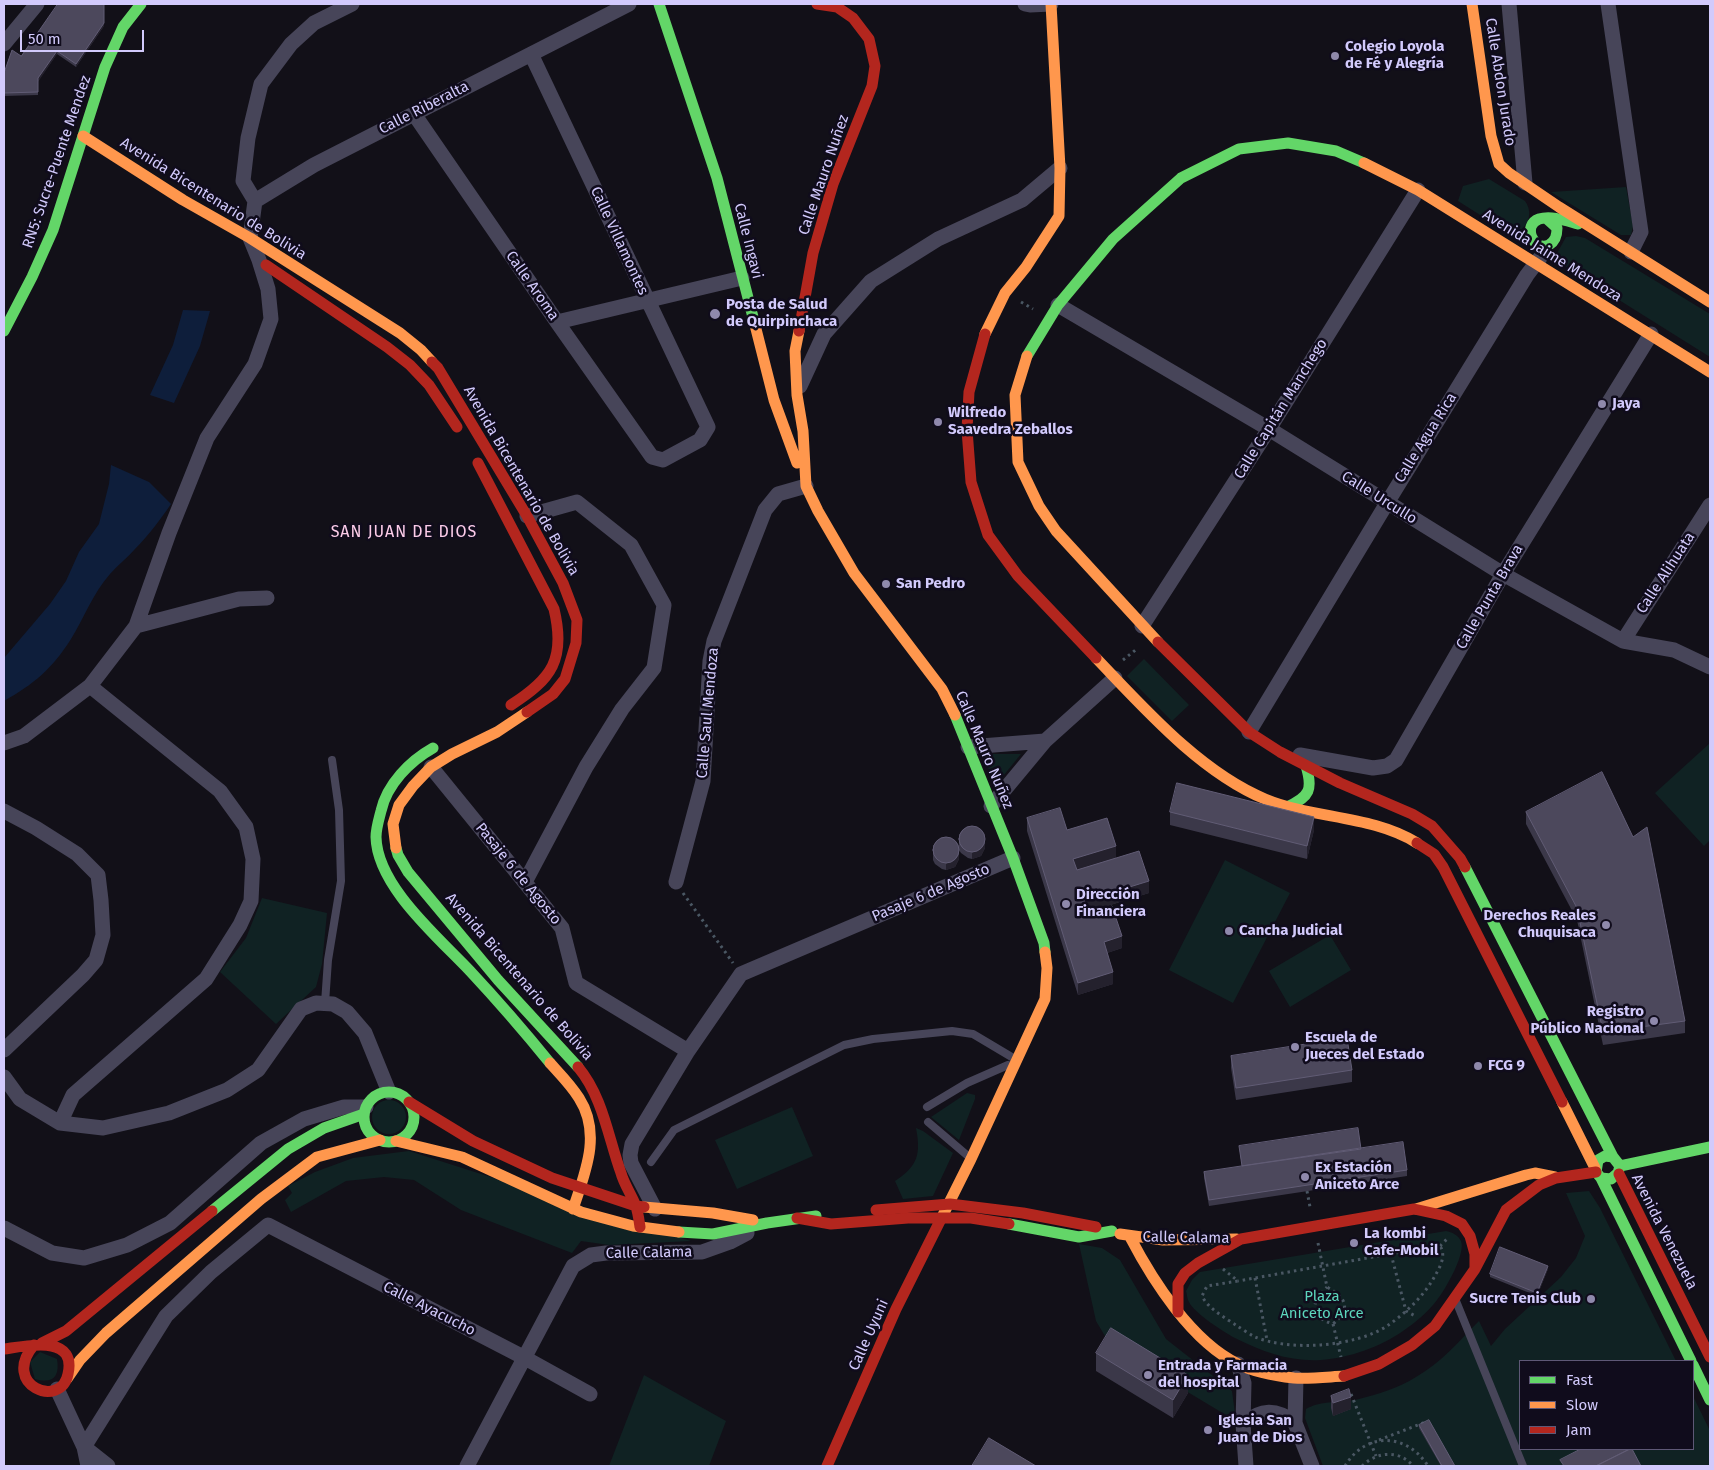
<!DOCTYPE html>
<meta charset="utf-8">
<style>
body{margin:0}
#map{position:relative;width:1714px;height:1470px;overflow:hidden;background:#121018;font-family:"Fira Sans",sans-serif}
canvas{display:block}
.frame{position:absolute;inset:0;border:5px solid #d2cafc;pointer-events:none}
.legend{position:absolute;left:1519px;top:1360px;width:175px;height:90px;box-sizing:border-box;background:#100c1c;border:1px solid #5e5876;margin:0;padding:6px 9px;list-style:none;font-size:15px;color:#d2cafc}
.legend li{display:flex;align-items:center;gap:10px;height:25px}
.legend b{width:25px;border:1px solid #5e5876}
.scale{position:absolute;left:20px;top:30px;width:124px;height:22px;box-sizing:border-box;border:2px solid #d2cafc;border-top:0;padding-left:6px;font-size:15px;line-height:18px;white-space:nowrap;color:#d2cafc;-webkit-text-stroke:4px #100c1c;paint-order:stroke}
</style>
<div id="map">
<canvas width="1714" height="1470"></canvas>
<div class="frame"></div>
<ul class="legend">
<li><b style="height:6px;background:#63d668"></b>Fast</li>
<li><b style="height:6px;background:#ff974d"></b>Slow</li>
<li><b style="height:6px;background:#b3261e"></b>Jam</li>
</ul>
<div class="scale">50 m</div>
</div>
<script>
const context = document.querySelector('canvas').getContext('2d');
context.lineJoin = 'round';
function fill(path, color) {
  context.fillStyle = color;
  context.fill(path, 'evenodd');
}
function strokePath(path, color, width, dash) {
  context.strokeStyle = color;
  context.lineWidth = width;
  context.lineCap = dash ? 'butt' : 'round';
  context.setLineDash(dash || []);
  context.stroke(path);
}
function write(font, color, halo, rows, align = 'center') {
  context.font = font + ' "Fira Sans",sans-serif';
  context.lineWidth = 5;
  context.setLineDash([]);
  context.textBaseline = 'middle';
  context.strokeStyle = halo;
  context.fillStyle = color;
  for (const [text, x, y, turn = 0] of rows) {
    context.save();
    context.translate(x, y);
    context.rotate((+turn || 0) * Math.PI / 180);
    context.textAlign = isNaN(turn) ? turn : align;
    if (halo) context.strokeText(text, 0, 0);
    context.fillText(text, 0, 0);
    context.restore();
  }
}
const green = new Path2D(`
 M1489,179L1525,201C1531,209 1531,220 1523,228C1519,232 1512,232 1507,232L1458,201L1463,186Z
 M1626,187L1633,226L1631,235H1621L1551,192Z
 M1576,236L1585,238L1710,314V357L1560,263L1556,255L1566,237Z
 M1144,659L1189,705L1172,721L1127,676Z
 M1710,743V840L1704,846L1655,793Z
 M983,754H1021L995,786Z
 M1225,860L1290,893L1233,1003L1169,970Z
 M262,898L327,913L322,964L316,987L276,1024L220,972L246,938Z
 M1330,935L1351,970L1290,1007L1269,971Z
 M967,1093L975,1095V1099L959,1140L931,1117Z
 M372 1117a17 17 0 1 1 34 0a17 17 0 1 1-34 0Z
 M792,1107L813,1156L737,1189L715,1140Z
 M916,1128L923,1131L953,1153L933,1196L903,1199L895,1181C918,1166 921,1154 916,1128Z
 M409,1151L691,1241L609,1245L581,1241L572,1253L461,1210L414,1180L384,1177L346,1181L291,1212L285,1200L292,1193L288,1186L315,1172L353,1158Z
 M1589,1191L1600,1208L1676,1361H1520V1449H1693V1396L1710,1431V1466H1323L1305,1418L1306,1409C1321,1400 1342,1403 1359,1399C1379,1394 1398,1388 1416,1377C1441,1363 1460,1340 1479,1321L1491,1346L1505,1329L1561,1277L1576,1258L1585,1236L1566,1193Z
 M1446,1231C1452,1232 1458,1235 1461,1241C1466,1254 1445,1290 1437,1300C1428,1312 1415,1323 1403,1331C1380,1347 1349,1358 1321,1360C1291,1362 1263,1352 1237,1339C1225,1333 1194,1313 1189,1302C1187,1299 1187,1294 1186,1291L1192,1280L1200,1272Z
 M1079,1244L1102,1248L1120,1260L1166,1339L1232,1391L1236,1421L1111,1346L1096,1321Z
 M40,1352L57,1359C60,1377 53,1384 35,1379L30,1362Z
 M644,1375L726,1421L709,1466H609Z`);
const water = new Path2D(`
 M183,310L210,311L200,346L174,403L150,395L173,345Z
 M111,465L149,482L171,504C160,520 149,535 135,549C127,558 118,565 110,574C93,593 84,618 71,639C52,669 34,684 4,701V658L50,604L66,581L79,552L99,524L109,484Z`);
const path = new Path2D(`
 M1021,302L1033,309
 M1123,660L1138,648
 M683,893L733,963
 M1307,1191L1310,1207
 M1318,1243L1327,1287C1346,1298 1352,1308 1333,1324C1308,1316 1311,1303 1327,1287
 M1440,1246L1449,1237
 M1391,1254L1406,1311L1417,1317
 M1223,1269L1238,1281L1207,1286L1202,1296C1208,1309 1226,1318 1237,1326C1242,1329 1248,1333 1253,1336C1288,1352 1355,1347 1387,1326C1406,1313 1425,1295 1436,1274C1441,1265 1446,1255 1440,1246H1435L1238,1281
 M1255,1278L1267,1340
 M1333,1324L1341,1357
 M1351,1394L1376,1456
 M1379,1440L1423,1423L1425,1426
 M1345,1466C1366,1431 1407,1433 1428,1466
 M1362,1466C1376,1452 1399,1449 1413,1466`);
const lane = new Path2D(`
 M325,1003L328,960L341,881L339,810L332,760
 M927,1107L967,1083L1008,1065
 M928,1122L968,1156
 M651,1162L674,1130L844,1045L873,1039L952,1031L973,1034L1015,1059
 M1456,1301L1523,1466`);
const street = new Path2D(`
 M1025,4L1030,5L1051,4
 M1509,4L1525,183
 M1608,4L1641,232L1631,252
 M4,44L37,4
 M414,114L557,322L652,457L663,460L700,440L708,427L531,54
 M255,201L314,165L629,4
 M255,201L243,181L248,138L261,84L291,44L314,23L352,4
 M1058,305L1269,429L1503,574L1623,641L1674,650L1710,667
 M557,322L742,278
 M800,386L824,334L871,281L938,239L1022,200L1060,168
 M136,626L239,599L267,598
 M1142,626L1269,429L1418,190
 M1623,641L1710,505
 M1249,732L1387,503L1527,275L1540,258
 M4,743L24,736L90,686L136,626L169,533L207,438L255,364L271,319L268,289L259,260L250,238L255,201
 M968,747L1045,741
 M1300,755L1373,768L1387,766L1396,760L1503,574L1651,334
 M431,767L562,928L576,983L688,1051
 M991,806L1045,741L1115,678
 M4,811L36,828L77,854L98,875L101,900L103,935L96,960L83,975L4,1050
 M525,882L586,767L622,709L654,668L664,605L631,545L577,502L527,516
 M676,882L703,781L710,661L714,641L765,510L778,494L806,486
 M4,1077L20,1099L60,1123L103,1128L169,1113L227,1090L258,1070L301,1009L316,1003L333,1004L347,1012L365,1033L389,1092
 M60,1123L73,1095L206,979L240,925L251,901L253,859L246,827L220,791L90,686
 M655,1209L631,1163L630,1155L632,1144L688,1051L741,974L1013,858
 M4,1228L52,1253L84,1258L127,1245L170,1223L261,1143L304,1119L344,1107H366
 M1238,1364L1244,1383L1243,1424L1246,1466
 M1296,1378L1295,1423L1312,1466
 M57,1389L84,1447L88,1466
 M1243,1424C1261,1409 1276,1408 1295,1423
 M108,1466L84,1447L166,1316L211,1272L268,1225L525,1358L590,1394
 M467,1466L573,1266L591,1255L606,1253L702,1252L730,1242L747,1233`);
const fast = new Path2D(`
 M659,4L717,178L754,321
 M1547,219L1557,228C1557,235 1556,241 1549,245C1533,252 1522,225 1539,219C1551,215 1567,221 1578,224
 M4,331L32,277L53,230L105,67L123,27L141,4
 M1027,356L1058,305L1113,239L1181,178L1239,149L1288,143L1336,151L1364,163
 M955,715L1013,858L1044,943L1045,952
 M433,748C410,761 387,784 381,811C379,819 376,828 376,837C377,886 438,937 470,971C498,1001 524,1031 550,1063
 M1287,807C1310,797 1313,789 1306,766
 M396,848L398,855L408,872L498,980L578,1067
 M1465,867L1613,1157
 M364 1117a25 25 0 1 1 50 0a25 25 0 1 1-50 0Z
 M1620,1166L1710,1147
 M1601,1178L1611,1179L1618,1173L1620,1166L1613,1157L1605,1156L1598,1160L1596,1172L1601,1178L1691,1361
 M212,1211L288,1149L324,1128L364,1114
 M1009,1224L1079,1237L1112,1231
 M679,1232L713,1234L767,1223L816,1216
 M1693,1365L1710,1400`);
const slow = new Path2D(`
 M1472,4L1491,136L1499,164L1509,173L1559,207L1710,302
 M83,136L183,200L250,238L400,333L421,350L432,362
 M1364,163L1418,190L1710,372
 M754,321L774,400L797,463
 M799,331L795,351L797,395L803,431L806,486L818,511L854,573L942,689L955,715
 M985,334L1005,293L1026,267L1059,216L1060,168L1051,4
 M1027,356L1015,395L1018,462L1039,506L1056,531L1158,642
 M1096,658C1144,708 1200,772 1265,799C1313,819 1372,815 1417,843
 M396,848L393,824L399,805L413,786L431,767L452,754L497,732L527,712
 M550,1063C560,1074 571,1085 579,1098C602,1134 585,1173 573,1209
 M1562,1102L1595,1168
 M396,1141L462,1157L581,1212L633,1226L679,1232
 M644,1207L713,1213L753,1220
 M1416,1209L1526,1175L1535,1173L1555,1177
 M941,1219L971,1159L1045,999L1047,968L1045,952
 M1120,1234L1163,1240L1237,1239
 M1130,1237C1153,1281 1192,1342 1238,1364C1254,1372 1276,1376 1294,1378C1310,1379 1327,1377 1344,1376
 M67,1379L80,1360L106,1333L261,1199L317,1157L380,1140`);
const jam = new Path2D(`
 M266,265L387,347L410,365L429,385L457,427
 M799,331L813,253L833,184L872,86L875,66L869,39L853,18L837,7L817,4
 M985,334L969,392L967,430L971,482L988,535L1018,576L1096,658
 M432,362L438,368L527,516L563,583L577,620L576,643L565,679L553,694L527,712
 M478,463L554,609C566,659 552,679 511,705
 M1158,642L1249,732L1280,752L1340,783L1412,814L1432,826L1460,858L1465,867
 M1417,843L1434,854L1443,867L1562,1102
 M578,1067C603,1097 608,1137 621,1173C624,1184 631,1194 635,1204C638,1211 639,1220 640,1227
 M409,1102L473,1141L552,1178L636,1206L644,1207
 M1619,1174L1710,1357
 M797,1218L831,1224L908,1218H971L1009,1224
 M1178,1312V1284L1185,1273L1198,1263L1241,1239L1414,1209L1446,1216L1462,1224L1470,1236L1475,1254V1269
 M42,1343L66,1331L212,1211
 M4,1349C26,1346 77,1334 68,1374C61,1410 0,1385 34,1345
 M1344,1376L1379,1364L1412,1345L1435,1326L1475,1269L1506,1210L1539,1185L1556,1178L1596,1172
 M827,1466L896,1309L941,1219`);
const jamBridge = new Path2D(`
 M876,1210L950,1204L1023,1213L1096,1227`);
const wall = new Path2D(`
 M104,26L76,67L57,54L38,81V95L4,96V73L21,56Z
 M1170,812L1314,830L1307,859L1170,825Z
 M1526,812L1685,1021V1033L1603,1045L1577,920L1526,824Z
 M1027,818L1067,830L1116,858L1149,893L1088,912L1122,948L1107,953L1113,984L1078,995L1027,831Z
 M959,834L985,848L981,856L972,859L968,858L961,853L959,850V859L955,867L946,870L942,869L935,864L933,860V845L959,847Z
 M1231,1056L1352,1070V1082L1236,1100L1231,1068Z
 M1239,1146L1361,1149L1407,1170V1176L1209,1206L1204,1178V1172L1242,1166Z
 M1548,1269L1537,1296L1490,1277V1274Z
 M1096,1353L1188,1393L1173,1418L1096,1371Z
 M1331,1396L1351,1409L1333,1416L1331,1408Z
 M1419,1425L1455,1466H1441L1419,1428Z`);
const shadedWall = new Path2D(`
 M104,4V26L76,67V64Z
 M57,51V54L38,82V78Z
 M1314,817V830L1307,859V846Z
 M985,842V848L981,856L972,859V853Z
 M1116,846V858L1073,871V859Z
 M959,853V859L955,867L946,870V864Z
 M1149,881V893L1084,913V901Z
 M1122,936V948L1104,954V942Z
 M1113,972V984L1078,995V983Z
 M1548,1266V1269L1537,1296V1293Z
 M1188,1375V1393L1173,1418V1400Z
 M1351,1397V1409L1333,1416V1403Z`);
const building = new Path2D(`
 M58,4H104V23L76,64L57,51L38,78V92L4,93V73L12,50L21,56Z
 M1602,772L1633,837L1647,827L1685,1021L1603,1032L1577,908L1526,812Z
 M1177,783L1314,817L1307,846L1170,812Z
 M1060,808L1067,830L1107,818L1116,846L1073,859L1077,870L1139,851L1149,881L1084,901L1088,913L1112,906L1122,936L1104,942L1113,972L1078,983L1027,818Z
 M959 839a13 13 0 1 1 26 0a13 13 0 1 1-26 0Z
 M933 850a13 13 0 1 1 26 0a13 13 0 1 1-26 0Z
 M1347,1038L1352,1070L1236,1088L1231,1056Z
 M1358,1128L1361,1149L1242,1166L1239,1146Z
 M1403,1142L1407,1170L1209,1200L1204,1172Z
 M1500,1247L1548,1266L1537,1293L1490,1274Z
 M1111,1328L1188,1375L1173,1400L1096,1353Z
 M1349,1389L1351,1397L1333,1403L1331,1396Z
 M1429,1420L1455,1466H1442L1419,1425Z
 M989,1438L1036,1466H972Z
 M1581,1449H1630L1596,1466H1564L1560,1460Z
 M1630,1449H1632L1641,1466H1596Z`);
const markers = [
 [1335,56,5,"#8f89ac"],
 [715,314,6,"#8f89ac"],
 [1602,404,5,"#8f89ac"],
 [938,422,5,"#8f89ac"],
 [886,584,5,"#8f89ac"],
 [1066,904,5,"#8f89ac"],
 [1606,925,5,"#8f89ac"],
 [1229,931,5,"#8f89ac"],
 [1654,1021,5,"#8f89ac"],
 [1295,1047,5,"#8f89ac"],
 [1478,1066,5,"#8f89ac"],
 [1305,1177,5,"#8f89ac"],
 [1354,1243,5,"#8f89ac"],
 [1591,1299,5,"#8f89ac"],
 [1148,1375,5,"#8f89ac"],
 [1208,1430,5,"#8f89ac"]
];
const poiNames = [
 ["Colegio Loyola",1345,47],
 ["de Fé y Alegría",1345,64],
 ["Posta de Salud",726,305],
 ["de Quirpinchaca",726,322],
 ["Jaya",1612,404],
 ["Wilfredo",948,413],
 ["Saavedra Zeballos",948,430],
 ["San Pedro",896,584],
 ["Dirección",1076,895],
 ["Financiera",1076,912],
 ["Derechos Reales",1596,916,"right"],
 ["Chuquisaca",1596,933,"right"],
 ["Cancha Judicial",1239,931],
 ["Registro",1644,1012,"right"],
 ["Público Nacional",1644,1029,"right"],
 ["Escuela de",1305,1038],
 ["Jueces del Estado",1305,1055],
 ["FCG 9",1488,1066],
 ["Ex Estación",1315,1168],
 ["Aniceto Arce",1315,1185],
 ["La kombi",1364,1234],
 ["Cafe-Mobil",1364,1251],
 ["Sucre Tenis Club",1581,1299,"right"],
 ["Entrada y Farmacia",1158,1366],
 ["del hospital",1158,1383],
 ["Iglesia San",1218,1421],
 ["Juan de Dios",1218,1438]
];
const streetNames = [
 ["Calle Abdon Jurado",1500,82,81],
 ["Calle Riberalta",424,108,-27],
 ["RN5: Sucre-Puente Mendez",57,162,-71],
 ["Calle Mauro Nuñez",824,175,-71],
 ["Avenida Bicentenario de Bolivia",213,199,32],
 ["Calle Villamontes",619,241,65],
 ["Calle Ingavi",748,241,76],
 ["Avenida Jaime Mendoza",1552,256,32],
 ["Calle Aroma",532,286,55],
 ["Calle Capitán Manchego",1281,409,-58],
 ["Calle Agua Rica",1426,438,-58],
 ["Avenida Bicentenario de Bolivia",521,481,60],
 ["Calle Urcullo",1379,498,32],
 ["Calle Alihuata",1666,573,-57],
 ["Calle Punta Brava",1490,597,-60],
 ["Calle Saul Mendoza",708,713,-85],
 ["Calle Mauro Nuñez",984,750,67],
 ["Pasaje 6 de Agosto",518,874,51],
 ["Pasaje 6 de Agosto",931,893,-23],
 ["Avenida Bicentenario de Bolivia",519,977,49],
 ["Avenida Venezuela",1664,1232,63],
 ["Calle Calama",1186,1238,1],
 ["Calle Calama",649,1253,-1],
 ["Calle Ayacucho",429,1309,27],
 ["Calle Uyuni",869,1335,-66]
];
const parkNames = [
 ["Plaza",1322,1297],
 ["Aniceto Arce",1322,1314]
];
const neighbourhoodNames = [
 ["SAN JUAN DE DIOS",404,533]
];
fill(green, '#102223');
fill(water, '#0e1e3b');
strokePath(path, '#4a5763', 3, [2.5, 4]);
strokePath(lane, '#474559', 8);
strokePath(street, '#474559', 15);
strokePath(fast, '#63d668', 11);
strokePath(slow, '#ff974d', 11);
strokePath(jam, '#b3261e', 11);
strokePath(jamBridge, '#b3261e', 11);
fill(wall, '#3b3849');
fill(shadedWall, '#24212d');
fill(building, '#4c485c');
strokePath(building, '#615c75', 1);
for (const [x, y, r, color] of markers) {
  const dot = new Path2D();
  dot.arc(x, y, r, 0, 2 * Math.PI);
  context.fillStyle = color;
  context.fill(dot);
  strokePath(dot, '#100c1c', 2);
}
write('bold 15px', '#d2cafc', '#100c1c', poiNames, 'left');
write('15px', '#d2cafc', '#100c1c', streetNames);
write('15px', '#5cd6bd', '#100c1c', parkNames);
context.letterSpacing = '1px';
write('16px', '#fccce9', '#100c1c', neighbourhoodNames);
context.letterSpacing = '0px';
</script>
